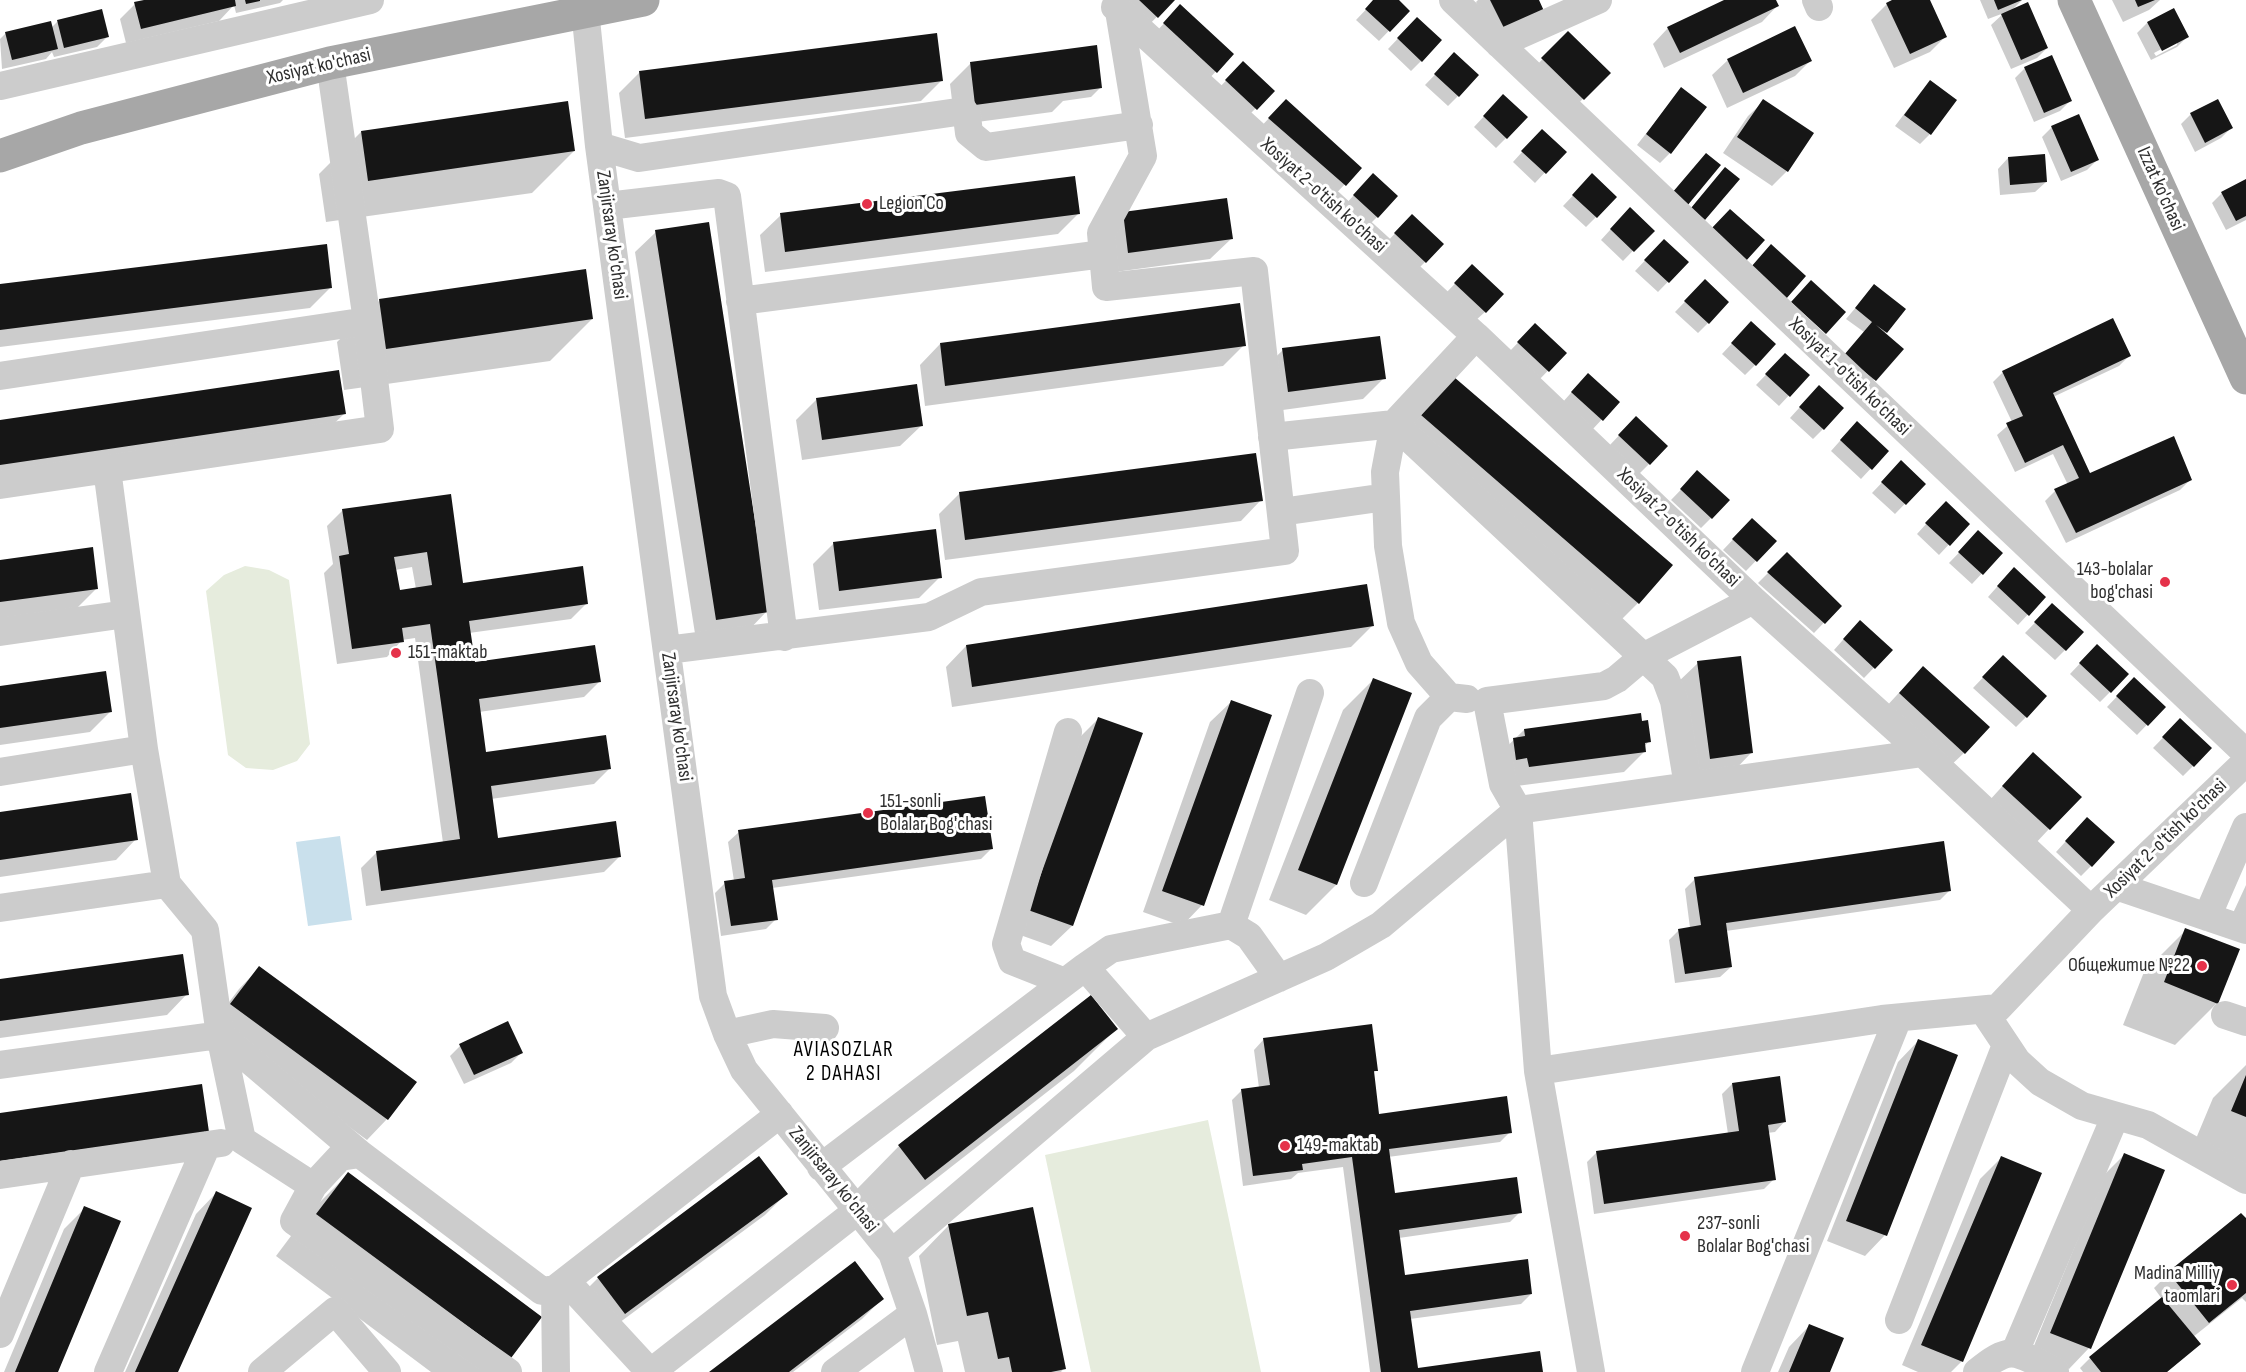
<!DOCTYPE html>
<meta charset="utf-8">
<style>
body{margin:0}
canvas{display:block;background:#fff}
</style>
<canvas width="2246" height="1372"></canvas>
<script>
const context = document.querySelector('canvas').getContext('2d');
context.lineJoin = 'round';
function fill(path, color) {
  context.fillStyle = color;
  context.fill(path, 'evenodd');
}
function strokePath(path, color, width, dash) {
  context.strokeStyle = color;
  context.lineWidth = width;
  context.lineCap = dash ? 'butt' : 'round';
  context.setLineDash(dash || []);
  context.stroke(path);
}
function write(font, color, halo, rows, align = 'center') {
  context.font = font + ' "Sofia Sans Condensed",sans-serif';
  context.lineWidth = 6;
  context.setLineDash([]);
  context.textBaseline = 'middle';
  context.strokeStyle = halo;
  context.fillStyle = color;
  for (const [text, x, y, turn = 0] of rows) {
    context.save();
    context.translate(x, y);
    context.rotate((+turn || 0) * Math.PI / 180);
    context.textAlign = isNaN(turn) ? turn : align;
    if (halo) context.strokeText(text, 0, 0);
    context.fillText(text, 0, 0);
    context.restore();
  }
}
const green = new Path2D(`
 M245,566L269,570L289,580L310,744L297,761L273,770L246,768L228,755L206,591L224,575Z
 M1208,1120L1261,1372H1091L1045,1155Z`);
const water = new Path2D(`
 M340,836L352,920L308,926L296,842Z`);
const shadow = new Path2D(`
 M150,0H283L280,3L236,13L234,5L219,21L126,43L120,19L135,4Z
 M1118,0H1173L1147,27Z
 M1375,0H1396L1408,11L1379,41L1356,20Z
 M1478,0H1537L1495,39L1476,2Z
 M1728,0H1774L1777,6L1762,22L1664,68L1653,44L1668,28Z
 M1896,0H1928L1946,36L1930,52L1894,68L1871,20L1887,4Z
 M1980,0H2022L2012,10L2047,48L2037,58L2011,69L1991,25L2004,13L1988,19Z
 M2112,0H2160L2149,10L2123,22Z
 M1171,16L1232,54L1206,82L1154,34Z
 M57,22L107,37L97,47L54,57L52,52L46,59L2,69L0,39L6,33L51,28Z
 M2147,23L2187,37L2177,47L2151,60L2137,33ZM2177,41V45L2156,56L2154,53Z
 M1407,29L1421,61L1411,71L1388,49Z
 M1568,33L1608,73L1573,109L1533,69Z
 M1454,55L1458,96L1448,106L1425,85Z
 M1728,60L1810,61L1795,76L1727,108L1712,75Z
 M1243,63L1273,91L1246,118L1216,91Z
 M970,64L1101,87L1091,97L1063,101L1052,112L955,125L950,84Z
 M2025,68L2070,101L2060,111L2034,122L2015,78Z
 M640,72L942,80L921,101L625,138L619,93Z
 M1931,82L1930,134L1920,144L1895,126L1921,92Z
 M1681,89L1670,153L1660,163L1637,145Z
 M1503,96L1506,138L1496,148L1474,127Z
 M1764,101L1787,171L1772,186L1723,153L1748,116Z
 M2191,114L2231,128L2221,138L2195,152L2181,124Z
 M1271,116L1360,168L1329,201L1254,134Z
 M2052,127L2097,160L2087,170L2061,181L2042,137Z
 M361,132L574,151L532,193L326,222L319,174Z
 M1532,141L1564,152L1535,183L1513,162Z
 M2008,158L2046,182L2035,192L2000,195L1998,169Z
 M2246,181V220L2226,230L2212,203L2222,193Z
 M1363,185L1377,217L1367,227L1344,206Z
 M1583,185L1596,217L1586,227L1563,206Z
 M1123,213L1231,239L1210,259L1108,273L1103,234Z
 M1078,214L1058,234L765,272L760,235L781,215Z
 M1620,219L1652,231L1623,261L1601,240Z
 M1402,226L1425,262L1415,272L1385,244Z
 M656,232L767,611L747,632L696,640L635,252Z
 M1654,251L1687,262L1658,292L1635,271Z
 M1472,266L1485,312L1475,321L1445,294Z
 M1705,281L1708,323L1698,333L1675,312Z
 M0,286L331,287L310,308L0,347Z
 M1874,286L1886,332L1884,334L1902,349L1864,390V332L1846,319Z
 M380,300L592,319L550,361L344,390L337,342Z
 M1751,323L1755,365L1745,375L1722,354Z
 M1535,325L1565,353L1538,381L1508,353Z
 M940,344L1244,345L1223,366L925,406L920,365Z
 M1283,350L1384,378L1363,399L1268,412L1262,370Z
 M1785,355L1808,375L1779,406L1756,385Z
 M2129,356L2119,366L2053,397L2090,475L2190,480L2180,490L2066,543L2045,501L2055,491L2068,485L2053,454L2015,472L1997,435L2012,422L1993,382L2003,372Z
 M1578,385L1618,402L1592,430L1562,403Z
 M1809,397L1823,429L1813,439L1790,418Z
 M817,399L921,426L900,446L802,460L796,420Z
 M1434,399L1638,603L1618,623L1401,436Z
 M344,414L323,434L0,482V422Z
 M1626,428L1649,464L1639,474L1609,446Z
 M1847,433L1887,451L1861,479L1831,451Z
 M1698,472L1711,518L1701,528L1671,500Z
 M1891,473L1924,484L1895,514L1872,493Z
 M960,493L1261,500L1241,521L945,560L939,514Z
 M449,495L462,585L587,603L571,619L469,633L474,664L599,682L584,697L479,712L485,754L609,769L594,784L491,799L497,839L619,857L604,872L366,906L361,868L376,853L443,843L415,638L402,640L387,657L337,664L324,573L333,564L327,526L343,510ZM412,567L416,589L398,592L395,570Z
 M1936,513L1968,524L1939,555L1917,534Z
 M1742,530L1775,541L1746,571L1723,550Z
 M1978,533L2001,553L1972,584L1949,563Z
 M834,543L940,577L919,598L819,610L813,564Z
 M1787,554L1840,606L1814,633L1758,583Z
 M0,561L97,588L76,609L0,619Z
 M2004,579L2044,597L2018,625L1988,597Z
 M2052,605L2065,650L2055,660L2025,633Z
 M1372,626L1351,647L952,707L946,667L966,646Z
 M1850,632L1891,650L1864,678L1834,650Z
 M2087,656L2110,692L2100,702L2070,674Z
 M1698,663L1751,753L1731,774L1690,779L1677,683Z
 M1993,667L2026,717L2016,727L1973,688Z
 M1373,680L1336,885L1306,915L1269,900L1343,710Z
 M1908,683L1964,753L1948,768L1884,709Z
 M0,687L111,711L90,732L0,745Z
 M2124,689L2164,707L2137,735L2107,707Z
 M1231,702L1202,905L1182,926L1143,912L1210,722Z
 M1099,718L1072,926L1051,946L1009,931L1078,739Z
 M2180,720L2193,766L2183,776L2153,748Z
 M1524,730L1649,741L1644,747V752L1624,772L1509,787L1493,760Z
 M2018,769L2049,829L2034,845L1988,802Z
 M0,814L136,839L116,860L0,877Z
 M2077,829L2091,866L2081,876L2056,852Z
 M739,832L991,849L981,859L772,888L776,919L766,929L721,936L715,893L725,883L734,881L728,842Z
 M1695,879L1950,890L1940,900L1726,931L1731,967L1720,977L1675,983L1669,940L1679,930L1690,928L1685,889Z
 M2246,885V934L2227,926Z
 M2186,930L2217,1003L2175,1045L2123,1025L2144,972Z
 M259,968L387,1119L367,1140L211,1026L239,989Z
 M0,981L187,994L167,1015L0,1038Z
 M1091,997L1116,1029L1074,1071L882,1221L857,1189L898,1147Z
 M1264,1039L1377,1070L1372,1074L1378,1115L1510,1132L1500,1142L1388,1157L1393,1195L1520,1212L1510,1222L1399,1238L1404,1277L1531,1294L1521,1304L1410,1319L1417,1370L1542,1372H1370L1343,1167L1298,1173L1291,1179L1243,1186L1232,1100L1242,1090L1259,1088L1254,1050Z
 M1918,1041L1956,1056L1885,1235L1865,1256L1827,1241L1898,1062Z
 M460,1046L521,1053L511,1063L464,1084L450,1056Z
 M2246,1065V1176L2190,1153L2213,1098Z
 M1732,1084L1785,1121L1775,1132L1767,1133L1774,1179L1764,1189L1594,1214L1587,1162L1597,1152L1728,1134L1722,1094Z
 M2124,1155L2089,1348L2069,1369L2031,1353L2104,1175Z
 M2001,1158L1962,1361L1951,1372H1918L1902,1365L1980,1179Z
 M348,1174L509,1357L495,1372H431L276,1256L306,1216Z
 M216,1193L177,1372H125L196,1214Z
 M786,1194L765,1215L604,1334L578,1298L598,1278Z
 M85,1208L56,1372H4L64,1229Z
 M2246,1221V1302L2242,1298L2193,1337L2199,1344L2167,1372H2083L2080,1368L2090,1358L2162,1299L2154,1288L2169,1273Z
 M949,1225L1064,1368L1061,1372H965L958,1341L937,1345L919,1256Z
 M882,1299L862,1319L793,1372H711Z
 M1809,1326L1828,1372H1778L1789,1347Z`);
const building = new Path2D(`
 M144,0H235L236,6L141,29L134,2Z
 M245,0H260V1L246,4Z
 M1139,0H1175L1158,18Z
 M1373,0H1399L1410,11L1390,32L1365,9Z
 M1490,0H1539L1544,11L1505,30Z
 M1724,0H1776L1779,6L1680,53L1667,27Z
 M1892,0H1930L1947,37L1910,54L1886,3Z
 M1994,0H2022L1998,10Z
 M2135,0H2155L2138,7Z
 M2028,2L2048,48L2021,60L2001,14Z
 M1180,4L1234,54L1217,73L1163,23Z
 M2174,8L2189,37L2162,51L2147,22Z
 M102,9L109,37L64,48L57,20Z
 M1417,17L1442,40L1422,62L1397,38Z
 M51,21L58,49L12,60L5,32Z
 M1795,26L1812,61L1743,93L1727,59Z
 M1568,31L1611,73L1584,100L1541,58Z
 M937,33L943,81L645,119L639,71Z
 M1097,45L1102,88L975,105L970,62Z
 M1454,52L1479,75L1459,97L1434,74Z
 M2052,55L2072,101L2044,113L2024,67Z
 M1243,61L1275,91L1257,110L1225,80Z
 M1930,80L1957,100L1931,135L1904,115Z
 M1681,87L1707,107L1671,154L1646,134Z
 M1503,94L1528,117L1507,139L1483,116Z
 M1286,99L1362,168L1346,186L1268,118Z
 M1763,99L1814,133L1788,172L1737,137Z
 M2218,99L2233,128L2205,143L2190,113Z
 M568,101L575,151L368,181L361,131Z
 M2079,114L2099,160L2071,172L2051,126Z
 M1542,129L1567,152L1546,174L1521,151Z
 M1706,153L1721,165L1687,206L1672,193Z
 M2045,154L2047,182L2010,185L2008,157Z
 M1725,167L1740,179L1705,220L1691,208Z
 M1373,173L1398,196L1378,218L1353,195Z
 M1592,173L1617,197L1597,218L1572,195Z
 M1075,176L1080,214L785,252L780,213Z
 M2246,179V216L2236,221L2221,192Z
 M1227,198L1233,239L1128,253L1123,212Z
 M1630,207L1655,231L1634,252L1610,229Z
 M1730,209L1765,240L1745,262L1710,230Z
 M1412,214L1444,244L1426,263L1394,233Z
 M709,222L769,612L716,620L655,230Z
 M1664,239L1689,262L1669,283L1644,260Z
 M327,244L332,288L0,330V284Z
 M1771,244L1806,276L1786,299L1751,267Z
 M1472,264L1504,294L1486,313L1454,283Z
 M586,269L593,319L386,349L379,299Z
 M1705,279L1729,302L1709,324L1684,301Z
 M1811,280L1846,312L1826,334L1791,302Z
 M1874,284L1906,309L1887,333L1876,325L1904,349L1876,381L1844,355L1872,322L1855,308Z
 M1240,303L1246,346L945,386L940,343Z
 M2113,318L2131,356L2053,393L2090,473L2174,436L2192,480L2076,533L2054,489L2079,478L2063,445L2025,463L2006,423L2023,416L2002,371Z
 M1751,321L1776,344L1756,366L1731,343Z
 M1535,323L1567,353L1549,372L1517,342Z
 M1380,336L1386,379L1288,392L1282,348Z
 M1785,353L1810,375L1790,397L1765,374Z
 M339,370L346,414L0,465V420Z
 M1588,373L1620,402L1603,421L1571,392Z
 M1454,377L1673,565L1639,604L1421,415Z
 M917,384L923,426L822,440L816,398Z
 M1819,385L1844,408L1824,430L1799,407Z
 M1636,416L1668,446L1650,465L1618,435Z
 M1857,421L1889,451L1872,470L1840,440Z
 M1256,453L1263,501L965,540L959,492Z
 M1901,460L1926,484L1906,505L1881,482Z
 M1697,470L1730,500L1712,519L1680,489Z
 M451,494L463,583L583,566L588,604L469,621L475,662L595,645L601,682L479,699L486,752L606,735L611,769L491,786L498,838L616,821L621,857L381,891L376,851L460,839L430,624L402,628L404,642L352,649L339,556L349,554L342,509ZM427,552L432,585L400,590L394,557Z
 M1946,501L1970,524L1950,546L1925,523Z
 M1752,518L1777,541L1757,562L1732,539Z
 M936,529L942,578L839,591L833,542Z
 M1978,530L2003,553L1983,575L1958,552Z
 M93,547L98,589L0,602V560Z
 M1787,552L1842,606L1825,624L1767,572Z
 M2014,567L2046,597L2029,616L1997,586Z
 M1367,584L1374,626L972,687L966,645Z
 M2052,603L2084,632L2066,651L2034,622Z
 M1860,620L1893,650L1875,669L1843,639Z
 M2097,644L2129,674L2111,693L2079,663Z
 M2003,655L2047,696L2027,718L1982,677Z
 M1741,656L1753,753L1710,759L1697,661Z
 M1923,666L1990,727L1965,754L1899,693Z
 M106,671L112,712L0,728V686Z
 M2134,677L2166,707L2148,726L2116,696Z
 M1373,678L1412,693L1337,885L1298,870Z
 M1231,700L1272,715L1204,906L1162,891Z
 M1641,713L1642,721L1648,720L1651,742L1645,743L1646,752L1529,767L1527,758L1516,760L1513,738L1525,736L1524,729Z
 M1098,717L1143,733L1073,926L1028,910Z
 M2180,718L2212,748L2194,767L2162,737Z
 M2033,752L2082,797L2050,830L2002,786Z
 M131,793L138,840L0,860V812Z
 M985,796L993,849L772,880L778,920L731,926L724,881L745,878L738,830Z
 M2087,817L2115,842L2092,867L2065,841Z
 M1944,841L1951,891L1726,923L1732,967L1685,974L1678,929L1701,925L1694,877Z
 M2185,928L2240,949L2218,1004L2164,982Z
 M183,954L189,995L0,1021V979Z
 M259,966L417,1082L388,1120L230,1004Z
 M1091,995L1118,1029L925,1180L898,1145Z
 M508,1021L523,1053L474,1075L459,1044Z
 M1372,1024L1378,1071H1374L1379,1114L1507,1096L1512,1133L1389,1149L1395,1193L1517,1177L1522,1213L1399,1230L1405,1275L1528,1259L1532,1294L1410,1311L1418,1368L1540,1351L1543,1372H1381L1352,1157L1302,1164L1303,1170L1253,1176L1241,1089L1270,1085L1263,1038Z
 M1918,1039L1958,1055L1887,1236L1846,1221Z
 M2246,1075V1117L2231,1111Z
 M1780,1076L1786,1122L1768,1125L1776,1180L1604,1204L1596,1151L1739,1131L1732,1083Z
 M202,1084L209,1132L0,1161V1113Z
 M2124,1153L2165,1170L2091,1349L2050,1333Z
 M759,1156L788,1194L625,1314L597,1277Z
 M2001,1156L2042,1173L1963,1362L1921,1345Z
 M348,1172L542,1317L511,1358L316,1214Z
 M216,1191L252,1208L178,1372H135Z
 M84,1206L121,1221L58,1372H15Z
 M1033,1207L1066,1369L1051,1372H1012L1009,1357L998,1359L988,1312L967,1316L948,1224Z
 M2241,1213L2246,1218V1293L2209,1323L2168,1272Z
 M855,1261L884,1299L789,1372H709Z
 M2162,1297L2201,1344L2167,1372H2101L2089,1357Z
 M1809,1324L1844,1338L1830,1372H1789Z`);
const minor = new Path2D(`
 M584,0L599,146L713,996L727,1034L744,1070L892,1253L913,1314L929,1372
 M1453,0L2246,753
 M1816,0L1819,7
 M1115,7L1476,336L1753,600L1923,753L2091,910
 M1499,44L1598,0
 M0,86L370,0
 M599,146L639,158L964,111L967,116L969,133L986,147L1139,125
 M607,206L719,193L727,196L784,637
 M740,301L1103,254
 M0,376L367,321L330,63
 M1272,437L1394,424L1665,677L1674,701L1688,786
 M107,469L144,749L167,884L205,930L220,1035L242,1140L313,1186L294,1221L508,1372
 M0,485L380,429L367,321
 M1281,512L1386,497
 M0,632L126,614
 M667,650L929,617L981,592L1285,551L1254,271L1106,287L1101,233L1143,156L1119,11
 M1449,697L1419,663L1401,623L1388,546L1385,472L1394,424L1476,336
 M0,772L144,749
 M1364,883L1428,718L1449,697L1467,699
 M2116,886L2246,930
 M0,908L167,884
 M2207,917L2246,827
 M1231,925L1310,693
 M1085,967L1111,949L1231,925L1249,936L1279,978
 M1065,982L1012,961L1006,944L1068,732
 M1983,1010L2017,1061L2040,1082L2082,1106L2148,1125L2246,1180
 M2225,1015L2246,1022
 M727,1034L773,1024L825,1028
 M0,1065L220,1035L360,1154
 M1538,1071L1882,1019L1998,1008L2091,910L2246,762
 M821,1167L1085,967L1146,1037
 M0,1175L221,1143
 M313,1186L340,1157L360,1154L542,1291L555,1289L780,1114
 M892,1253L1146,1037L1326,957L1381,925L1518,810L1503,784L1487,701L1604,686L1617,679L1643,657L1753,600
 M566,1281L650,1372
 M555,1289L556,1372
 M1899,1320L2006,1045
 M0,1334L71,1164
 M2015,1352L2115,1117
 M108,1372L207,1145
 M262,1372L335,1311L387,1372
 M651,1372L857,1211
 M835,1372L913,1314
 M1591,1372L1538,1071L1518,810L1923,753
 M1755,1372L1898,1018
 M1977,1372C2013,1342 2017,1353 2055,1372`);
const major = new Path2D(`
 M2074,0L2246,378
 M0,156L81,128L330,63L643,0`);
const markers = [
 [867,204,6,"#e5324a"],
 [2165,582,6,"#e5324a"],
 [396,653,6,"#e5324a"],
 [868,813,6,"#e5324a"],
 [2202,966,6,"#e5324a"],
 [1285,1146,6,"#e5324a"],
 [1685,1236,6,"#e5324a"],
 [2232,1285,6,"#e5324a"]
];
const streetNames = [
 ["Xosiyat ko'chasi",319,67,-13],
 ["Izzat ko'chasi",2160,189,66],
 ["Xosiyat 2-o'tish ko'chasi",1323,196,42],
 ["Zanjirsaray ko'chasi",611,235,82],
 ["Xosiyat 1-o'tish ko'chasi",1849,377,44],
 ["Xosiyat 2-o'tish ko'chasi",1678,528,44],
 ["Zanjirsaray ko'chasi",676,717,82],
 ["Xosiyat 2-o'tish ko'chasi",2166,839,-44],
 ["Zanjirsaray ko'chasi",833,1180,51]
];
const poiNames = [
 ["Legion Co",879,204],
 ["143-bolalar",2153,570,"right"],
 ["bog'chasi",2153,593,"right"],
 ["151-maktab",408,653],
 ["151-sonli",880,802],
 ["Bolalar Bog'chasi",880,825],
 ["Общежитие №22",2190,966,"right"],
 ["149-maktab",1297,1146],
 ["237-sonli",1697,1224],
 ["Bolalar Bog'chasi",1697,1247],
 ["Madina Milliy",2220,1274,"right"],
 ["taomlari",2220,1297,"right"]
];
const neighbourhoodNames = [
 ["AVIASOZLAR",844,1051],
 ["2 DAHASI",844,1075]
];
fill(green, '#e6ecdd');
fill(water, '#c9e0ec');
fill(shadow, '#0003');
fill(building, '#161616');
strokePath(minor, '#ccc', 28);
strokePath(major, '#a7a7a7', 33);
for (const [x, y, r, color] of markers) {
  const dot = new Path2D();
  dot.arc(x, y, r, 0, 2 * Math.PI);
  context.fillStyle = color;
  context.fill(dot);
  strokePath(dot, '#fff', 2);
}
write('20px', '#2f2f2f', '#fff', streetNames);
write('20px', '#2f2f2f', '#fff', poiNames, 'left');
context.letterSpacing = '1.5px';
write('21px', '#000', '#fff', neighbourhoodNames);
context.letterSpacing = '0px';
</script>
